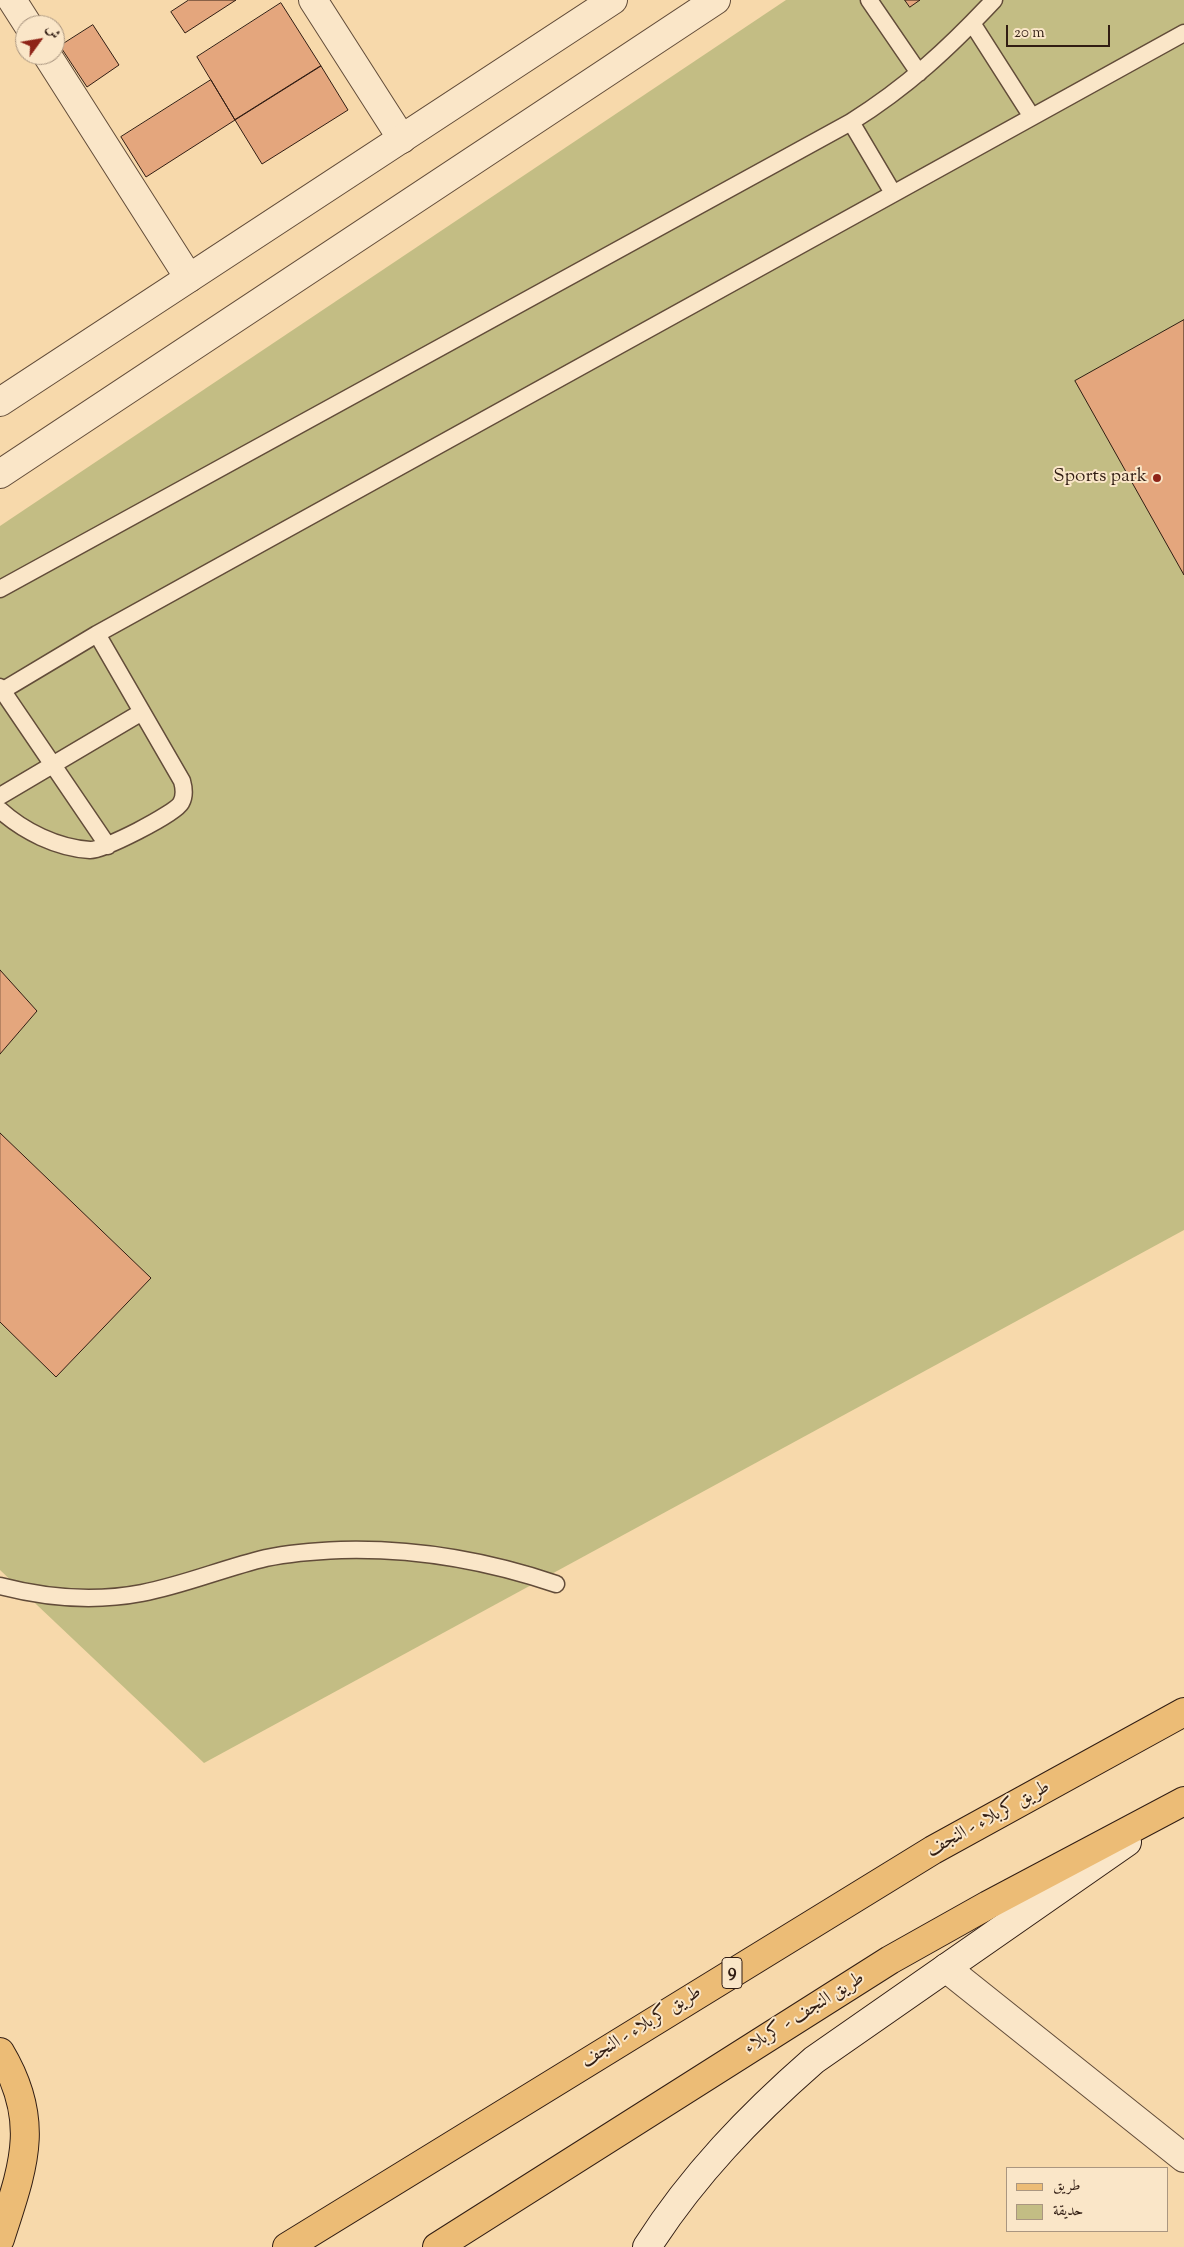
<!DOCTYPE html>
<meta charset="utf-8">
<style>
body{margin:0}
#map{position:relative;width:1184px;height:2247px;overflow:hidden;background:#f7d9ab;font-family:"Sorts Mill Goudy",Amiri,serif}
canvas{display:block}
.legend{position:absolute;left:1006px;top:2167px;width:162px;height:65px;box-sizing:border-box;background:#fae6c8;border:1px solid #aa9680;margin:0;padding:6px 9px;list-style:none;font-size:15px;color:#311d13}
.legend li{display:flex;align-items:center;gap:10px;height:25px}
.legend b{width:25px;border:1px solid #aa9680}
.north{position:absolute;left:15px;top:15px;width:50px;height:50px;box-sizing:border-box;background:#fae6c8;border:1px solid #aa9680;border-radius:50%;rotate:58deg;font-size:14px;font-weight:700;line-height:20px;text-align:center;color:#311d13}
.north::after{content:'';display:block;margin:auto;width:18px;height:22px;background:#8f2418;clip-path:polygon(50% 0,100% 100%,50% 72%,0 100%)}
.scale{position:absolute;left:1006px;top:25px;width:104px;height:22px;box-sizing:border-box;border:2px solid #311d13;border-top:0;padding-left:6px;font-size:15px;line-height:18px;white-space:nowrap;color:#311d13;-webkit-text-stroke:4px #fae6c8;paint-order:stroke}
</style>
<div id="map">
<canvas width="1184" height="2247"></canvas>
<ul class="legend">
<li><b style="height:6px;background:#ecbc76"></b>طريق</li>
<li><b style="height:14px;background:#c3bd84"></b>حديقة</li>
</ul>
<div class="north">ش</div>
<div class="scale">20 m</div>
</div>
<script>
const context = document.querySelector('canvas').getContext('2d');
context.lineJoin = 'round';
function fill(path, color) {
  context.fillStyle = color;
  context.fill(path, 'evenodd');
}
function strokePath(path, color, width, dash) {
  context.strokeStyle = color;
  context.lineWidth = width;
  context.lineCap = dash ? 'butt' : 'round';
  context.setLineDash(dash || []);
  context.stroke(path);
}
function write(font, color, halo, rows, align = 'center') {
  context.font = font + ' "Sorts Mill Goudy",Amiri,serif';
  context.lineWidth = 4;
  context.setLineDash([]);
  context.textBaseline = 'middle';
  context.strokeStyle = halo;
  context.fillStyle = color;
  for (const [text, x, y, turn = 0] of rows) {
    context.save();
    context.translate(x, y);
    context.rotate((+turn || 0) * Math.PI / 180);
    context.textAlign = isNaN(turn) ? turn : align;
    if (halo) context.strokeText(text, 0, 0);
    context.fillText(text, 0, 0);
    context.restore();
  }
}
const green = new Path2D(`
 M786,0H1184V1230L204,1763L0,1570V526Z`);
const building = new Path2D(`
 M189,0H236L185,33L171,12Z
 M905,0H920L910,7Z
 M281,3L321,66L235,120L197,57Z
 M93,25L119,65L87,87L60,46Z
 M321,66L348,110L262,164L235,120Z
 M211,80L235,120L146,177L121,137Z
 M1184,320V575L1075,381Z
 M0,970L37,1011L0,1054Z
 M0,1133L151,1278L56,1377L0,1322Z`);
const service = new Path2D(`
 M869,0L919,73
 M972,23L1032,117
 M851,122L893,193
 M0,589L851,122C907,87 949,48 994,0
 M0,687L108,846
 M0,692L97,634L1184,33
 M0,796L142,712
 M0,810C23,831 57,848 90,850C102,851 175,814 181,803C185,796 184,788 182,781L97,634
 M0,1586C46,1598 95,1602 142,1593C184,1585 224,1568 266,1558C290,1553 316,1551 341,1550C416,1548 485,1560 556,1584`);
const minor = new Path2D(`
 M12,0L28,25
 M313,0L402,139
 M47,55L189,278
 M946,1968L1184,2158`);
const tertiary = new Path2D(`
 M0,402L613,0
 M0,474L716,0`);
const secondary = new Path2D(`
 M647,2247C693,2175 750,2116 814,2060L1127,1842`);
const primary = new Path2D(`
 M0,2052C42,2122 23,2167 0,2239`);
const trunk = new Path2D(`
 M287,2247L933,1850L1184,1712
 M437,2247L890,1960L988,1905L1184,1801`);
const markers = [
 [1157,478,5,"#8f2418"]
];
const shields = [
 [732,1973,20]
];
const shieldNames = [
 ["9",732,1973]
];
const poiNames = [
 ["Sports park",1147,478]
];
const streetNames = [
 ["طريق کربلاء - النجف",989,1820,-29],
 ["طريق النجف - کربلاء",805,2014,-32],
 ["طريق کربلاء - النجف",642,2028,-32]
];
fill(green, '#c3bd84');
fill(building, '#e4a67d');
strokePath(building, '#311d13', 1);
strokePath(service, '#624c39', 19);
strokePath(minor, '#624c39', 30);
strokePath(tertiary, '#624c39', 30);
strokePath(secondary, '#311d13', 30);
strokePath(primary, '#311d13', 30);
strokePath(trunk, '#311d13', 30);
strokePath(service, '#fae6c8', 16);
strokePath(minor, '#fae6c8', 28);
strokePath(tertiary, '#fae6c8', 28);
strokePath(secondary, '#fae6c8', 28);
strokePath(primary, '#ecbc76', 28);
strokePath(trunk, '#ecbc76', 28);
for (const [x, y, r, color] of markers) {
  const dot = new Path2D();
  dot.arc(x, y, r, 0, 2 * Math.PI);
  context.fillStyle = color;
  context.fill(dot);
  strokePath(dot, '#fae6c8', 2);
}
for (const [x, y, w] of shields) {
  const box = new Path2D();
  box.roundRect(x - w / 2, y - 15.5, w, 31, 4);
  context.fillStyle = '#fae6c8';
  context.fill(box);
  strokePath(box, '#311d13', 1);
}
write('bold 18px', '#311d13', null, shieldNames);
write('19px', '#311d13', '#fae6c8', poiNames, 'right');
write('19px', '#311d13', '#fae6c8', streetNames);
</script>
